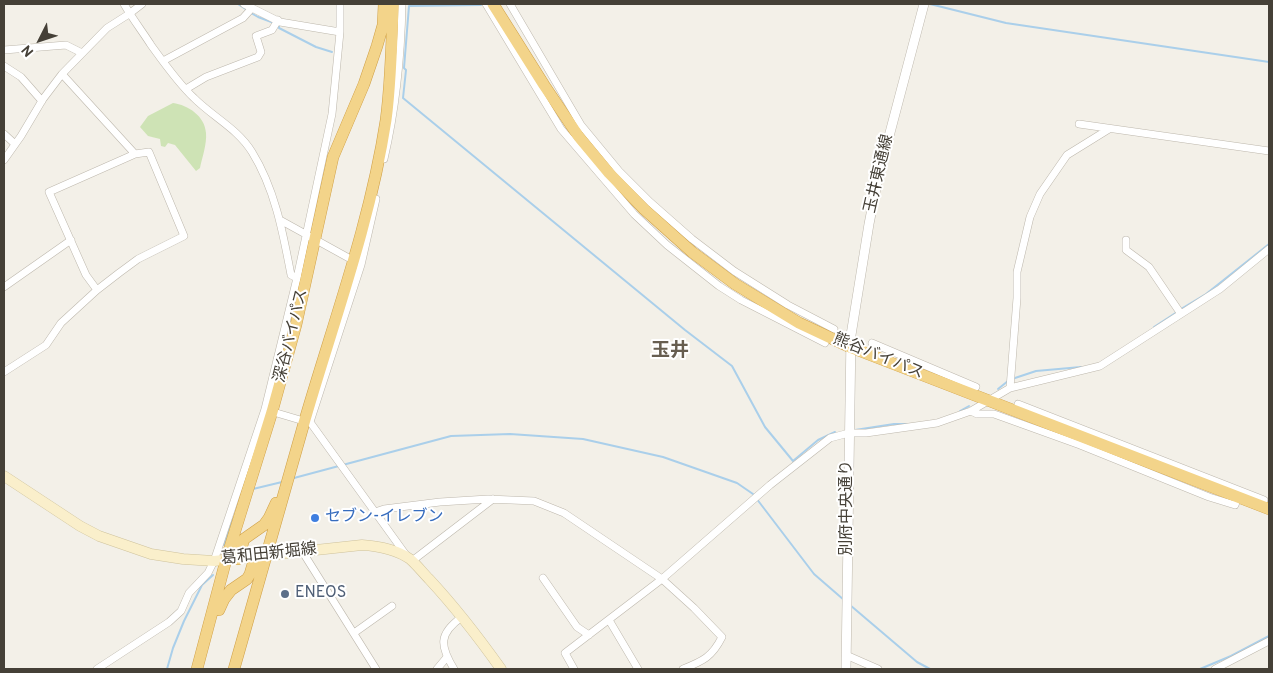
<!DOCTYPE html>
<meta charset="utf-8">
<style>
body{margin:0}
#map{position:relative;width:1273px;height:673px;overflow:hidden;background:#f3f0e8;font-family:Overpass,sans-serif}
canvas{display:block}
.frame{position:absolute;inset:0;border:5px solid #454037;pointer-events:none}
.north{position:absolute;left:15px;top:15px;width:50px;height:50px;-webkit-text-stroke:4px #fff;paint-order:stroke;rotate:229deg;font-size:14px;font-weight:700;line-height:20px;text-align:center;color:#454037}
.north::after{content:'';display:block;margin:auto;width:18px;height:22px;background:#454037;clip-path:polygon(50% 0,100% 100%,50% 72%,0 100%)}
</style>
<div id="map">
<canvas width="1273" height="673"></canvas>
<div class="frame"></div>
<div class="north">N</div>
</div>
<script>
const context = document.querySelector('canvas').getContext('2d');
context.lineJoin = 'round';
function fill(path, color) {
  context.fillStyle = color;
  context.fill(path, 'evenodd');
}
function strokePath(path, color, width, dash) {
  context.strokeStyle = color;
  context.lineWidth = width;
  context.lineCap = dash ? 'butt' : 'round';
  context.setLineDash(dash || []);
  context.stroke(path);
}
function write(font, color, halo, rows, align = 'center') {
  context.font = font + ' Overpass,"Noto Sans JP",sans-serif';
  context.lineWidth = 4;
  context.setLineDash([]);
  context.textBaseline = 'middle';
  context.strokeStyle = halo;
  context.fillStyle = color;
  for (const [text, x, y, turn = 0] of rows) {
    context.save();
    context.translate(x, y);
    context.rotate((+turn || 0) * Math.PI / 180);
    context.textAlign = isNaN(turn) ? turn : align;
    if (halo) context.strokeText(text, 0, 0);
    context.fillText(text, 0, 0);
    context.restore();
  }
}
const green = new Path2D(`
 M173,103C188,105 205,116 206,133C207,144 202,158 200,168L196,171L175,145L168,143L165,147L161,146L160,139L148,136L140,127L148,116Z`);
const stream = new Path2D(`
 M238,4L247,10
 M930,4L1006,23L1269,62
 M481,5L409,6L404,68L406,70L403,98L685,330L732,366L765,427L793,461L818,440L835,432
 M251,13L258,17L274,23
 M279,25V28L316,47L332,52
 M1181,309L1206,294L1269,244
 M1154,327L1177,312
 M1012,379L1036,371L1081,367
 M998,389L1008,381
 M960,411L969,406
 M855,430L894,424H908
 M294,478L451,436L510,434L583,439L663,457L737,483L753,494L814,574L844,600
 M253,489L282,482
 M224,545L232,519
 M850,605L917,662L930,669
 M167,669L173,648L184,621L202,585L213,575
 M1200,669L1231,656L1269,636`);
const minor = new Path2D(`
 M124,4C132,18 142,31 151,45C164,63 178,83 194,98C213,117 238,129 252,152C275,189 283,233 291,275L297,278
 M244,4L280,22L340,32
 M486,4L561,129L634,214L667,245L719,286L741,300L825,343
 M510,4L581,125L619,171L650,202L692,239L734,271L788,305L834,329
 M4,50L66,45L82,53
 M163,61L243,18L252,8
 M4,66L21,77L42,101
 M62,74L135,154
 M186,89L206,77L258,57L261,52L256,36L272,30L278,20
 M1079,124L1269,151
 M4,134L15,144
 M384,159C396,108 401,56 402,4
 M4,160L21,136L43,99L62,74L107,28L129,14L142,4
 M280,220L356,262
 M1126,240V250L1149,267L1181,314
 M4,287L71,240
 M872,343L976,387
 M4,372L46,345L61,323L97,290L119,273L138,259L184,236L149,152L135,154L49,192L86,275L97,290
 M1010,388L1017,298V272L1030,217L1040,194L1067,155L1109,129
 M1018,404L1264,500
 M270,411L307,422
 M971,411L977,414H994L1080,445L1209,497L1235,505L1238,497
 M310,422L361,265L376,199
 M310,422L406,555
 M375,512L384,509L440,502L488,499L534,501L564,513L662,579L694,608L722,637C712,657 703,661 683,669
 M302,551L376,669
 M412,561L493,499
 M543,578L577,627L589,635
 M609,620L638,669
 M354,633L392,606
 M846,655L878,669
 M97,669L169,622L181,611L189,593L208,573L214,561L265,409L297,278L332,114L340,32V4
 M437,669L447,657
 M454,669C440,646 438,634 462,617
 M574,669L565,653L662,579L770,485L830,438L849,433H866L937,423L971,411L1010,388L1100,366L1220,289L1269,249
 M1215,669L1269,641`);
const tertiary = new Path2D(`
 M846,669L851,335L869,224L878,178L924,4`);
const secondary = new Path2D(`
 M4,476L80,526L99,536L151,554L183,559L214,561L362,545C378,546 397,550 410,559C417,565 423,573 429,579C455,607 479,638 501,669`);
const trunk = new Path2D(`
 M493,4L544,85L579,137L609,173L644,209L692,252L735,284L799,323L850,347L1269,509
 M238,559L244,539L264,525L269,518L276,503
 M219,610L224,599L231,590L247,579L250,574L255,557
 M197,669L226,560L272,412L296,325L333,157L364,84L377,46L383,25L384,4
 M234,669C258,587 281,505 304,423C333,323 370,224 386,120C391,82 392,43 393,4`);
const markers = [
 [315,518,5,"#3f7fe0"],
 [285,594,5,"#5c6f8a"]
];
const streetNames = [
 ["玉井東通線",880,174,-77],
 ["深谷バイパス",292,336,-76],
 ["熊谷バイパス",878,357,22],
 ["別府中央通り",848,508,-90],
 ["葛和田新堀線",269,555,-6]
];
const shopNames = [
 ["セブン-イレブン",325,518]
];
const serviceNames = [
 ["ENEOS",295,594]
];
const quarterNames = [
 ["玉井",670,352]
];
fill(green, '#cee3b5');
strokePath(stream, '#aacfea', 2);
strokePath(minor, '#bdb7ac', 8);
strokePath(tertiary, '#bdb7ac', 10);
strokePath(secondary, '#cec29c', 11);
strokePath(trunk, '#cf9f45', 12);
strokePath(minor, '#fff', 7);
strokePath(tertiary, '#fff', 9);
strokePath(secondary, '#faefcb', 10);
strokePath(trunk, '#f3d48a', 11);
for (const [x, y, r, color] of markers) {
  const dot = new Path2D();
  dot.arc(x, y, r, 0, 2 * Math.PI);
  context.fillStyle = color;
  context.fill(dot);
  strokePath(dot, '#fff', 2);
}
write('16px', '#454037', '#fff', streetNames);
write('16px', '#366cbe', '#fff', shopNames, 'left');
write('16px', '#4e5e75', '#fff', serviceNames, 'left');
write('bold 19px', '#675e50', '#fff', quarterNames);
</script>
